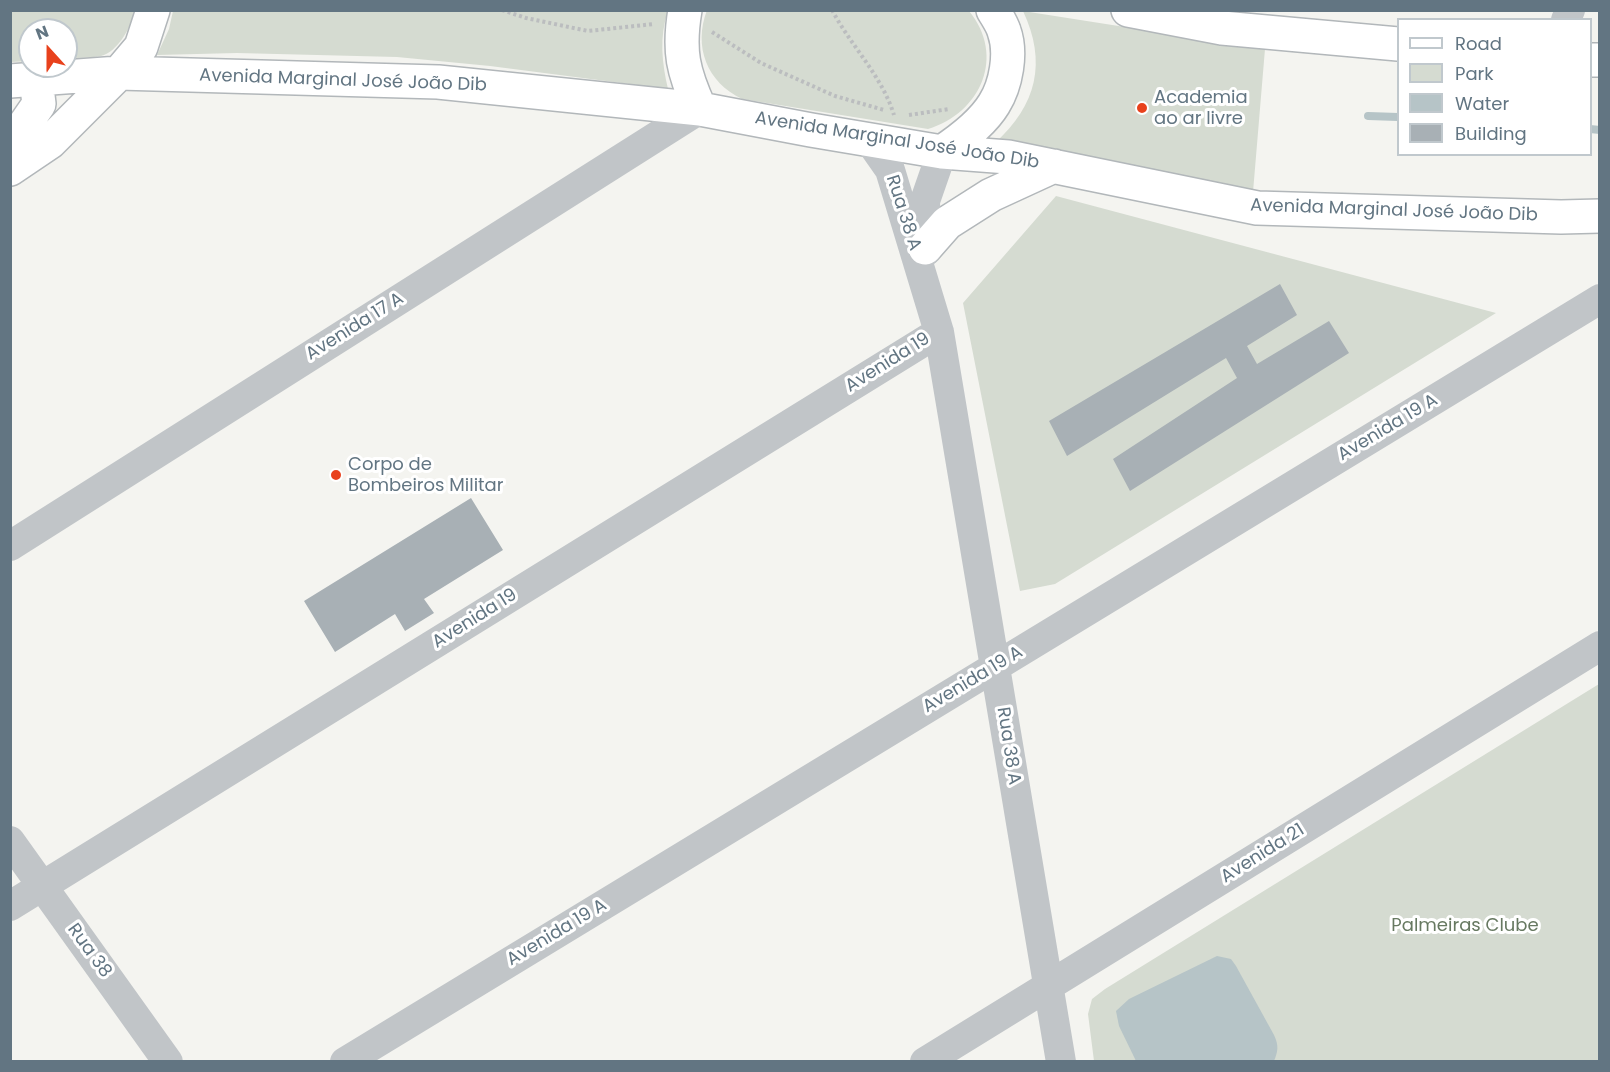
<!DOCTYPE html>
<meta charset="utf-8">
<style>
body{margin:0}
#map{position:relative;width:1610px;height:1072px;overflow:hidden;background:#f4f4f0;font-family:Poppins,sans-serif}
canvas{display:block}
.frame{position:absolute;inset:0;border:12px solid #627582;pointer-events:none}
.legend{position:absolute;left:1397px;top:18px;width:195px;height:138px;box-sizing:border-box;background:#fff;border:2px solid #c0c8cd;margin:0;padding:8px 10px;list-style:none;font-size:18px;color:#627582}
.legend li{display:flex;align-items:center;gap:12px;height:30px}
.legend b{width:30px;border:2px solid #c0c8cd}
.north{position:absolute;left:18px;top:18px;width:60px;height:60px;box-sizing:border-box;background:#fff;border:2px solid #c0c8cd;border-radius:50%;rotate:339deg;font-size:16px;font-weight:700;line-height:24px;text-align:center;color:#627582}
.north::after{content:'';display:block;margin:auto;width:21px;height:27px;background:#e8411c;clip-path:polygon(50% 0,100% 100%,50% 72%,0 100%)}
</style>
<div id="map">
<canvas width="1610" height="1072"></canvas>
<div class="frame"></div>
<ul class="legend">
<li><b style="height:8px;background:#fff"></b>Road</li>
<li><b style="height:16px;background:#d5dbd1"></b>Park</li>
<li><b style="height:16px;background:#b6c4c7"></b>Water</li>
<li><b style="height:16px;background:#a8b0b5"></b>Building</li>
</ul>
<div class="north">N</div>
</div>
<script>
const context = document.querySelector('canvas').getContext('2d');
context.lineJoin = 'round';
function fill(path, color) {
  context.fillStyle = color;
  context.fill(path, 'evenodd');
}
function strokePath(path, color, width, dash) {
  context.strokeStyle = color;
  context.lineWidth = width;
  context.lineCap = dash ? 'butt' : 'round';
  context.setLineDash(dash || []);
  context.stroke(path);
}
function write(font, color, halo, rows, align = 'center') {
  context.font = font + ' Poppins,sans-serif';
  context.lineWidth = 6;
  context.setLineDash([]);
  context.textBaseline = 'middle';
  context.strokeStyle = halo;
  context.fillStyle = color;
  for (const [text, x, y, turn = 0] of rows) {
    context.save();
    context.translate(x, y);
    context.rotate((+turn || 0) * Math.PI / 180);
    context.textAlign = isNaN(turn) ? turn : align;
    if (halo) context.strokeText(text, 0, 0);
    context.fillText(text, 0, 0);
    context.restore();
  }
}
const green = new Path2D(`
 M707,10L969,11C1006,56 981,113 928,129L742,99C707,82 693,47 707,10Z
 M11,11H136C131,26 118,52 101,56C90,58 77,58 66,58V30H30V61L11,62Z
 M173,11H668C659,37 662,63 668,89L490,66L397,57L237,53L157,55L169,29Z
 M1023,11L1265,49L1253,192L995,143C1037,105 1047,62 1023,11Z
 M1056,196L1496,313L1055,584L1020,591L963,303Z
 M1599,684V1061H1094L1088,1014L1092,999L1105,989Z`);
const water = new Path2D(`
 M1217,956L1231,959L1236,966L1274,1035C1279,1046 1278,1051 1274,1061H1136L1119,1026L1116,1011L1129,999Z`);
const stream = new Path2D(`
 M1368,116L1398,117
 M1590,129L1600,130`);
const building = new Path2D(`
 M1280,284L1297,315L1247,346L1257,364L1329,321L1349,353L1130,491L1113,459L1237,378L1226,358L1067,456L1049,421Z
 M471,498L503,550L424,599L434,613L405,631L395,614L335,652L304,601Z`);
const path = new Path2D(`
 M502,10L526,18L588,31L654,24
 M832,10C851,46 882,76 894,115
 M712,32L761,63L835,96L884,110
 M909,115L949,109`);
const minor = new Path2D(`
 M1566,20L1570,10
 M869,140L890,170L939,332L1061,1062
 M926,251L925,201L942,152
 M10,546L700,109
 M10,841L168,1062
 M10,906L939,332
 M345,1062L1600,299
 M925,1062L1600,646`);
const major = new Path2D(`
 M685,10C678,51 683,72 700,109
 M1128,10L1222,28L1398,44
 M1590,60H1600
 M10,81L119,73L438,82L700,109L811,130L942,152L1008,157L1257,208L1561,217L1600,216
 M10,137L21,130L39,104L36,79
 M942,152C960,140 983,122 994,104C1006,85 1012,53 1004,31C1002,24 997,17 993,10
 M10,169L50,142L119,73L141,47L153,10
 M925,248L947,223L991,195L1054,166`);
const markers = [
 [1142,108,6,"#e8411c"],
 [336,475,6,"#e8411c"]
];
const streetNames = [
 ["Avenida Marginal José João Dib",343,81,2],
 ["Avenida Marginal José João Dib",897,141,9],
 ["Avenida Marginal José João Dib",1394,211,2],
 ["Rua 38 A",903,213,72],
 ["Avenida 17 A",355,327,-32],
 ["Avenida 19",888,363,-32],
 ["Avenida 19 A",1388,428,-31],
 ["Avenida 19",475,619,-32],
 ["Avenida 19 A",973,680,-31],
 ["Rua 38 A",1008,746,81],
 ["Avenida 21",1263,854,-32],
 ["Avenida 19 A",557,933,-31],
 ["Rua 38",89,951,54]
];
const poiNames = [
 ["Academia",1154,98],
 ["ao ar livre",1154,119],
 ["Corpo de",348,465],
 ["Bombeiros Militar",348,486]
];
const parkNames = [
 ["Palmeiras Clube",1465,926]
];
fill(green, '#d5dbd1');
fill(water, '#b6c4c7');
strokePath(stream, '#b6c4c7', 8);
fill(building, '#a8b0b5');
strokePath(major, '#b2b7ba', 36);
strokePath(path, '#bbbdbf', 4, [3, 3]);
strokePath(minor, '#c1c5c8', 30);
strokePath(major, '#fff', 33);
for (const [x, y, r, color] of markers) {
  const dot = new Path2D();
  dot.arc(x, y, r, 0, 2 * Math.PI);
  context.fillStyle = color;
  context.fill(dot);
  strokePath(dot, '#fff', 2);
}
write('18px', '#627582', '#fff', streetNames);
write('18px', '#627582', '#fff', poiNames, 'left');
write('18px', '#677961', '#fff', parkNames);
</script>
